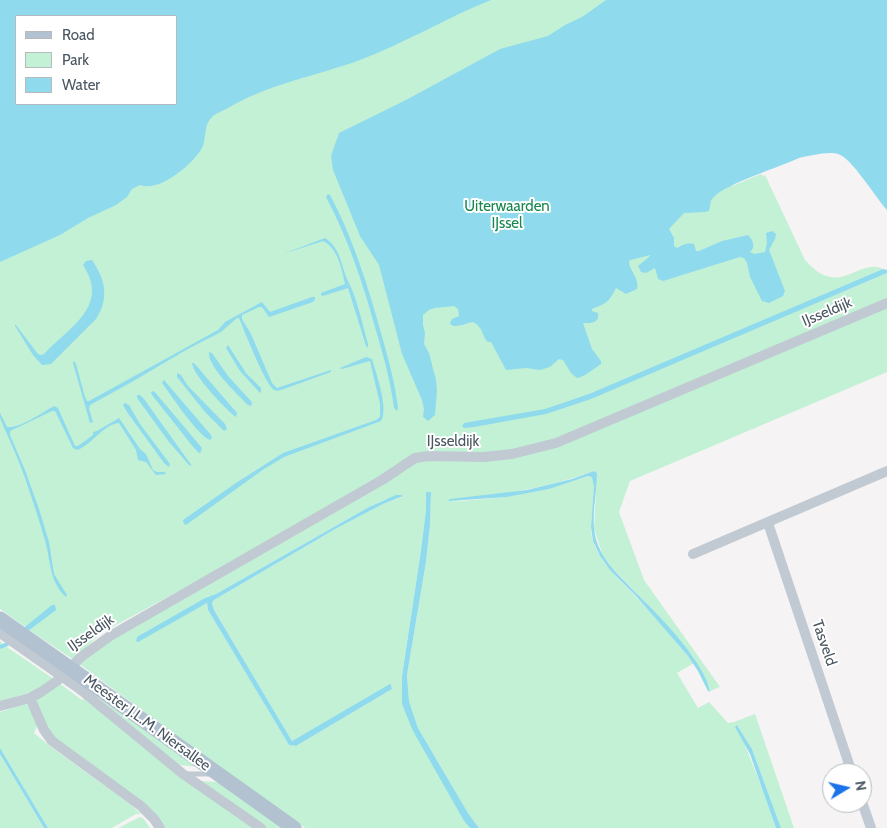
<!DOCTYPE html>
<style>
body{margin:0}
#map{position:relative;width:887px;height:828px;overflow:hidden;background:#f5f3f3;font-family:Cabin,sans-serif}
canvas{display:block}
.legend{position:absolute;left:15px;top:15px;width:162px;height:90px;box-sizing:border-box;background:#fff;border:1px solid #b7bbc0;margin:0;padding:6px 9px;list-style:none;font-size:15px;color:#4a5661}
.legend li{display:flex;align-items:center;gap:10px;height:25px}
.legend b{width:25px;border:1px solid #b7bbc0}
.north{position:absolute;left:822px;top:763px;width:50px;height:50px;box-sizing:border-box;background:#fff;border:1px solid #b7bbc0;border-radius:50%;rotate:81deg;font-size:14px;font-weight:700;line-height:20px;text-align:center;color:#4a5661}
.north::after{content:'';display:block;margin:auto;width:18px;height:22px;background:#1a73e8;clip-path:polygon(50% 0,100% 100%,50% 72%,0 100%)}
</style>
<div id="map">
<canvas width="887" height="828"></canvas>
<ul class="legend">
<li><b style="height:6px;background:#b3c2d1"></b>Road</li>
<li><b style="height:14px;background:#c3f1d5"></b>Park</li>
<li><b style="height:14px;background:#90daee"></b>Water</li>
</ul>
<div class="north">N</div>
</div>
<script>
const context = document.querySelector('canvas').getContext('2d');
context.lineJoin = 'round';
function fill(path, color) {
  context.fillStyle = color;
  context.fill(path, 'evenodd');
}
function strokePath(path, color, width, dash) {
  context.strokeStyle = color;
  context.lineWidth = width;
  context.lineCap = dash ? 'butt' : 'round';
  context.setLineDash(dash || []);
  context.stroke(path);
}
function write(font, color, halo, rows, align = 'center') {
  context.font = font + ' Cabin,sans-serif';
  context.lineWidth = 4;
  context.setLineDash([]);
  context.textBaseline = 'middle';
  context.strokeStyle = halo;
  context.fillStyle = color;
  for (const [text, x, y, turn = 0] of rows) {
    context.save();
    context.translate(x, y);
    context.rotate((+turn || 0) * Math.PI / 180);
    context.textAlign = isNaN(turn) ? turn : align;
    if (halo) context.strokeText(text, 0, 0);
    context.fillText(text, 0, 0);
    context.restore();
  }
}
const green = new Path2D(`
 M373,0H887L732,186L761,174L763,176L765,175L805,260C840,300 858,257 883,269L822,295L823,300L887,273V300L553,440L502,452L455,454L400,465L264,545L101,633L74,660L29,630L30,628L24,626L0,609V205L176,104Z
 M887,306V372L630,481L619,512L644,580L720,687L710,691L693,657L649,606L611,567L603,556L594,529L597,473L594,471C547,488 499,495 450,502L507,497L532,492L589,476L592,477C599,492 587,521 593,541C601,565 621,580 637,598C656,618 674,640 692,661L694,663L677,673L698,708L709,702L728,723L734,722L755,714L794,828H781L752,749L737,725L764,793L776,828H479L468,813L418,728L409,701L407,675L426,562L430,525L431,492H426V511L420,557L402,676V704L464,821L470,828H305L234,778L78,663L93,650L413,461L507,458ZM402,497L383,504L337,528L214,600L212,603L214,610L292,741L391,685L392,689L296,746L289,745L208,610L207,603L136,641V639L205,598L216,594L369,507L384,500Z
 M0,641L6,647H7L55,680L40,690L0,701Z
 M59,683L82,700L85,698L253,828H162L53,738L36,704L37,698Z
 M84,686L198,767L179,765Z
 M26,703L38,724L34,733L51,747L130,804L141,814H136L112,828H48L0,748V712Z
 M0,754L44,828H0Z
 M200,781L218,782L283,828H266Z
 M140,817L144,819L150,828H118Z`);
const water = new Path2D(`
 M0,0H491C446,18 405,43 360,60C316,76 268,84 228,108C223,111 216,113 212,117C204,124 206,137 203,146C195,163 159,193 140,185L132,189L127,197L116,205L88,218L60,235L0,262ZM16,16H176V104H16Z
 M606,0H887V210C876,198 851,157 838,154C829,151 808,156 799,158C780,167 725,184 714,197C709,201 711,205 709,211L705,212L684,213L669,229L674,238V246L677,248C683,245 687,242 694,244L696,251H699L722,241L748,235C753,240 756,247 750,252L754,254L765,252L767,243L766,233L772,231L776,234L775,239L769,250L785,291L783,296L769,303L762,301L750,277L747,263L744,258L740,257L663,281L658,279L655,268L646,273L641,272L638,266L649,257L650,255L631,260L629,261C629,271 640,278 637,289L626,294L616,288C609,302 607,303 592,309V311L598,313C600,324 590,323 583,323L592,349L601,361V364C593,369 585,377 577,378L571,373L563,360L559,359L550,367L540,370L526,368L506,370L491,342H488C481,336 485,329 473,322C466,323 458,328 451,325L450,323L452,319L459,316L458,309L454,306L435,308L429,310L423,315V325L425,333L424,344L429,353L436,380L437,390L435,415L428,421L423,417L424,409L422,400L402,354L379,265L360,236L333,170L331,156L339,133L406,100L500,49L548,36L565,25L582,17Z
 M328,194L330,195C353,238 368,286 381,333C388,358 395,382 398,408L397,411L394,408C391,383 384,358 377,334C364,287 349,240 326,197Z
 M325,238C341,248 341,266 348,281C358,301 362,323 368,344V348L366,346L348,288L323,296L321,295V293L345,284C342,270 338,248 323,241L283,254Z
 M92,260C105,279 110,298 96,319L51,364L42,365L33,355L15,326V324L38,354L41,355L44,354C70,327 110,306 83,265L86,261Z
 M883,269L887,270V273L591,399L546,414L474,427L464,428L462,426L464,423L545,409L589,394Z
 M312,297H315V299L313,302L272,316L269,317L262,307H259L242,315V319L251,334L272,383L277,388L331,370V372L281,390C278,391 276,391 274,390C265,384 244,330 239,318H237L221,332L186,350L130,383L90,405L89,409L93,422L90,423L73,363L74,361L76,364L85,397L87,401H89L218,330L225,322L262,302L270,312Z
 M228,345L246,373L261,388V392L260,393L240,371L226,348Z
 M209,352L212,353L228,376L251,401L252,403L251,406L248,405C238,395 207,366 209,352Z
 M366,357L372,359C376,373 389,409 381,421L284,457L264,469L186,525L184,524L183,520L236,483L283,453L376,420L380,417V404L370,361L342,369L340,368Z
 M192,363H194L231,406L237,413L236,417C225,409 193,375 192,363Z
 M177,373L181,375L188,386L225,424L227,429L224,431L205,412L177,377Z
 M164,380L211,435L212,438L210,440C198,436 171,395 162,383Z
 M154,391L202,448L201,452L199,453L194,448L152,395L151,392Z
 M137,395H140L144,399L192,466L189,465L169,442L137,398Z
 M125,403L129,405L140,424L170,464L169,467L164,463L127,412L123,405Z
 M54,406L58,408L75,446H78L93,435V432L97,431L119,418L140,449L146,454L153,470L157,472H165L166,474L156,475L146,462L138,460L136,450L119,423C102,425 92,445 77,450L73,448L55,411H52L10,431V435L25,470L39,509L49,542L54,574L67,595L66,597C48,581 51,558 44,537C38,516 31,496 24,475C17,456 8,437 0,418V413L7,427C19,429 43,412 54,406Z
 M594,471L597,473C597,497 589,522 598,545C605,564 621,577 635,592C657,613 706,663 710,692L708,691L698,671L688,656L636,596L610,570L600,556L593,541L591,527L594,487L592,477L588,476L549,489L507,497L448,501L450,499L527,490L572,479Z
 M426,492H431L430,525L426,562L407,675L409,701L418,728L468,813L479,828H470L464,821L413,731L402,704V676L420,557L426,511Z
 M396,495H401L403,496L383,504L337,528L214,600L212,603L214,610L292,741L390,684L391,685L392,689L296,746L289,745L208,610L207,603L138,642L136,641L137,637L205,598L216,594L369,507Z
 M52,605H55L56,610L8,646L0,649V645L5,643Z
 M737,725L752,749L781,828H776L750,754L735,727Z
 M0,748L48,828H44L0,754Z`);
const lane = new Path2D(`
 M186,774H210`);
const street = new Path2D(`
 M768,523L852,773
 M693,554L887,471
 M81,690L183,774L261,828
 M30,698L44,730L52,741L141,806L154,819L160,828
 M0,706L30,698L41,692L57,681L81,657L110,636L382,480L415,458L428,456L484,457L512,454L556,443L887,303
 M862,802L871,828`);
const primary = new Path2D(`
 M88,681L294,828`);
const streetBridge = new Path2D(`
 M0,633L81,690`);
const primaryBridge = new Path2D(`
 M0,619L88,681`);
const parkNames = [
 ["Uiterwaarden",507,207],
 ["IJssel",507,224]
];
const streetNames = [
 ["IJsseldijk",827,312,-23],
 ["IJsseldijk",453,442],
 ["IJsseldijk",91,633,-35],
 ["Tasveld",824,643,71],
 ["Meester J.L.M. Niersallee",147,723,36]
];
fill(green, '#c3f1d5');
fill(water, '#90daee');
strokePath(lane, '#c1cad2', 5);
strokePath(street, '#c1cad2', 10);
strokePath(primary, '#b3c2d1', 15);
strokePath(streetBridge, '#c1cad2', 10);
strokePath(primaryBridge, '#b3c2d1', 15);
write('15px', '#17864f', '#fff', parkNames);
write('15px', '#4a5661', '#fff', streetNames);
</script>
